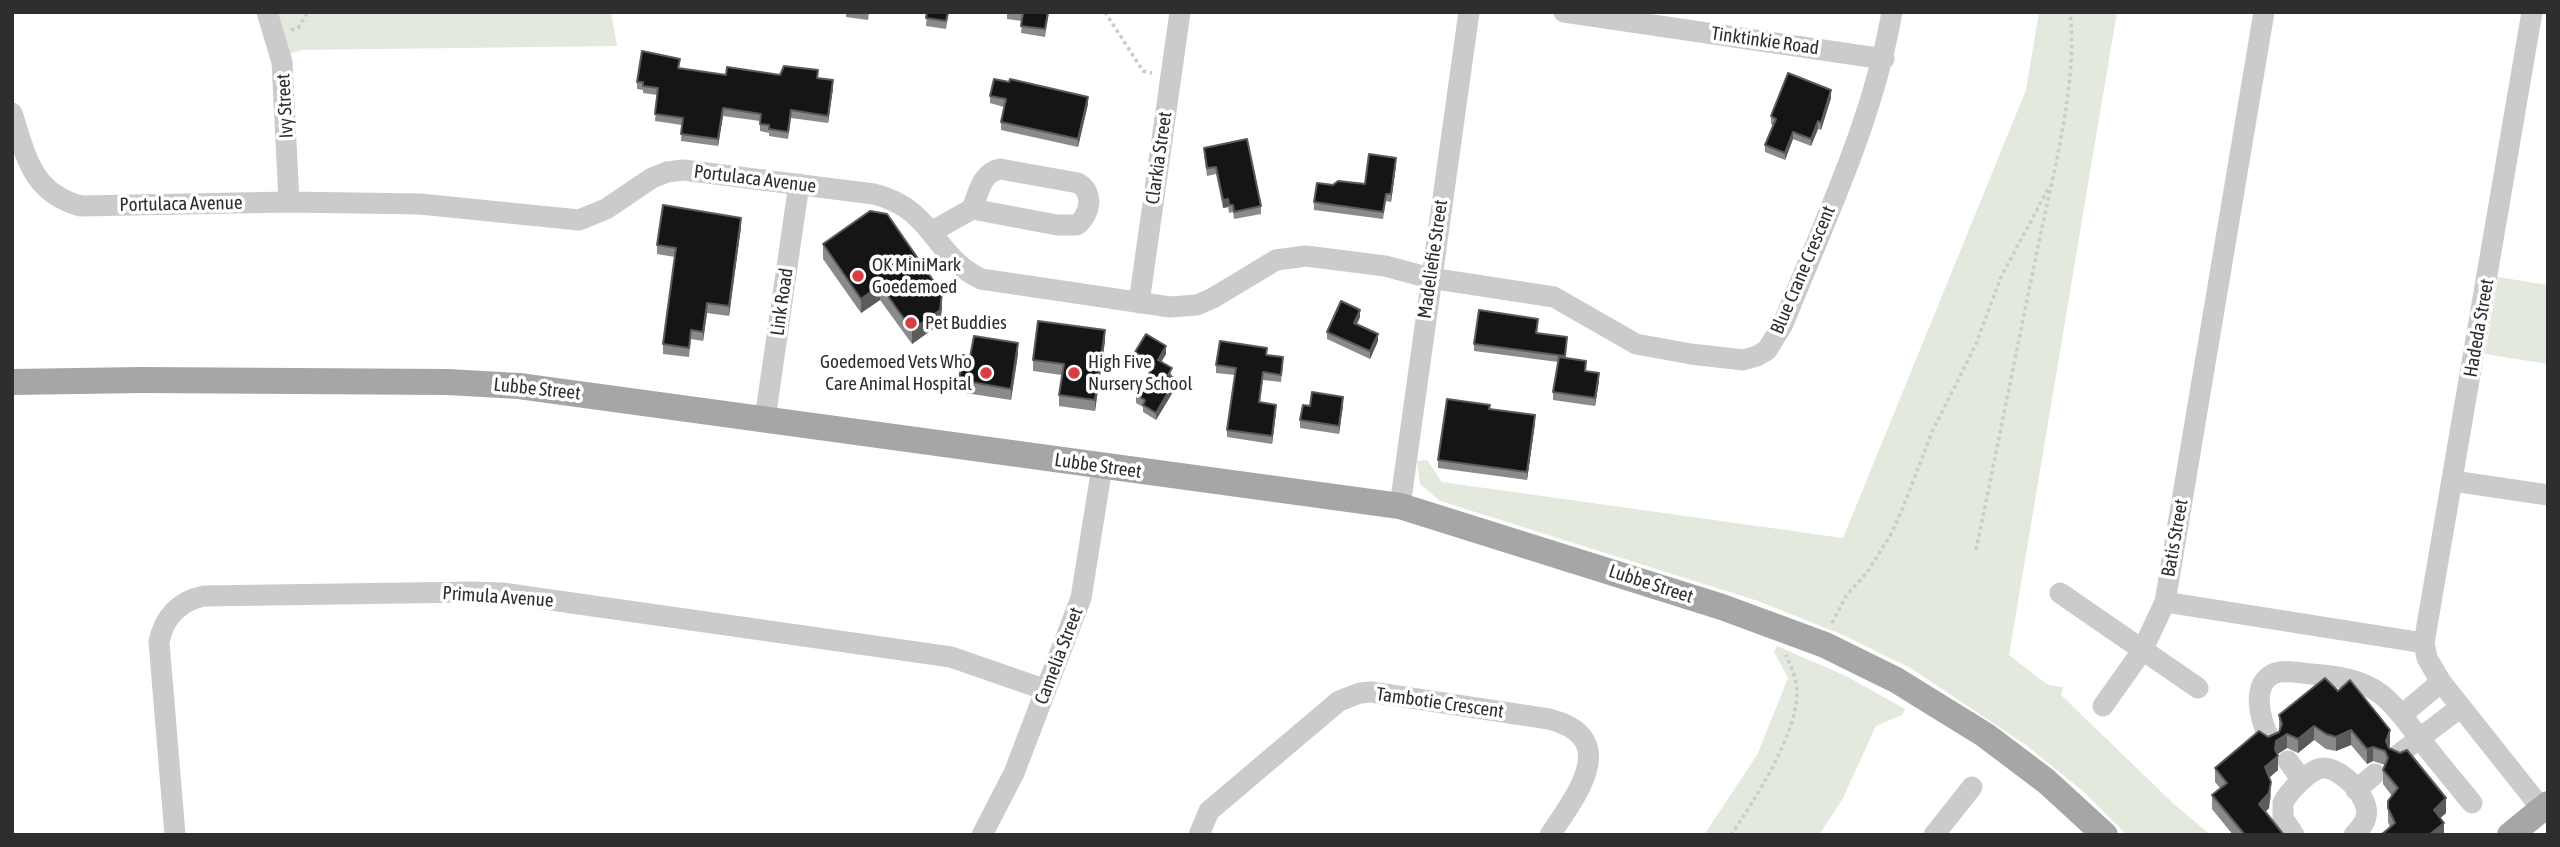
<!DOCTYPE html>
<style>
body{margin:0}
#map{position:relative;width:2560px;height:847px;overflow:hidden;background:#fff;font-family:"Asap Condensed",sans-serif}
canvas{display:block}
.frame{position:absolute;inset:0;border:14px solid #2e2e2e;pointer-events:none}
</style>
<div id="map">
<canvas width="2560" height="847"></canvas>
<div class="frame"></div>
</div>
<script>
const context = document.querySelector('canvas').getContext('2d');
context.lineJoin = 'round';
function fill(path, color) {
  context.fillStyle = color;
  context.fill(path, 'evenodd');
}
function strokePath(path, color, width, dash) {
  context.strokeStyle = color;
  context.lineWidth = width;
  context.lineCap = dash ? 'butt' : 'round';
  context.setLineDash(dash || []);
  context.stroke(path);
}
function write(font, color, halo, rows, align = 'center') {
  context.font = font + ' "Asap Condensed",sans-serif';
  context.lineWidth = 7;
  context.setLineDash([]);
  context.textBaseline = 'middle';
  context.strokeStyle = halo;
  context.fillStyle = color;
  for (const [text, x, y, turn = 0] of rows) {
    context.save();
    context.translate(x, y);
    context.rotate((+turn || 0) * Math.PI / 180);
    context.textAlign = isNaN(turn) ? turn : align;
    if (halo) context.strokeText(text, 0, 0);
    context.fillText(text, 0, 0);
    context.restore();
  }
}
const green = new Path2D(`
 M277,12H611L617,46L301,50L289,54Z
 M2039,12H2117L2009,655L2048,685L2063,687L2061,695L2175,805L2211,835H2127L2084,792L2026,745L1912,669L1843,635L1758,601L1440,501L1420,484L1417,461L1427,460L1442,482L1843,538L2026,90Z
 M2498,277L2548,285V364L2485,354Z
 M1777,646L1846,676L1905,709L1902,715L1876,726L1842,800L1819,835H1704L1757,755L1788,678L1774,652Z`);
const path = new Path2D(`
 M1105,12L1143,71L1152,73
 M291,30L298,28L308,12
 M1976,550C1998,444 2019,338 2041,232C2055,167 2078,78 2070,12
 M1832,623L1846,596L1868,571L1890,536L1902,510L1932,432L1976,344L2001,277L2049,187
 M1731,835C1755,799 1797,735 1797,692C1797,679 1791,667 1786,655`);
const minor = new Path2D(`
 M267,12L282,62L289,202
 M1564,12L1884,59
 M2532,12L2424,643L2427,658L2441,682L2542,809
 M12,113C26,157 32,193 81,206L289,202L420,204L579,220L606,209L652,178L667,172L683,170L874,194C934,209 933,256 981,279L1170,307L1197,305L1213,298L1276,260L1306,256L1385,266L1430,278L1554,297L1636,344L1691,354L1743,360L1757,356L1767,350L1783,324C1824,222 1873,121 1892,12
 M931,232L972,209L1057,225H1077C1090,214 1095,193 1078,183L1000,169C981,173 979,192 972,209
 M1139,303L1180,12
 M765,419L799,184
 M2453,481L2548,495
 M1400,506L1469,12
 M2060,593L2198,688
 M2165,602L2424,643
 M2103,706L2142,651L2165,602L2264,12
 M2403,714L2441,682
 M2269,738C2261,721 2250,686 2273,674C2283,669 2300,673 2311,674C2336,676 2362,679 2382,695C2398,708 2408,724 2421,740C2437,761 2455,782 2472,803
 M2399,754L2461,707
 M2288,761L2302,780
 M2356,790L2375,774
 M175,835L159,642C164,617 179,601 204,596L472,592L502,593L951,657L1046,690
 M982,835L1014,773L1081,598L1102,467
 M1199,835L1209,811L1339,701L1360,693L1371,692L1549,719C1623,738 1575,797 1550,835
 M1934,835L1972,787
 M2294,835L2283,818V803C2288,792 2311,768 2323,768C2341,767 2371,798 2366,817C2365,824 2359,829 2354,835`);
const major = new Path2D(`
 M12,382L142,380L447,382L519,386L1400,506L1722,607L1825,645L1896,680L1985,735L2046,781L2105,835
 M2510,835L2548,804`);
const wall = new Path2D(`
 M846,12H869L868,20L846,17Z
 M922,12H949L946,29L926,26L927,13Z
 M1007,12H1049L1045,37L1021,33L1022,21L1007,19Z
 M679,68L726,75H780L818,78L833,88L828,123L791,118L788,139L769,136V133L760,131V121L723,116L718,146L681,141L682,125L655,121L657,95L643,93V90L637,89V82Z
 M990,96L1088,104L1078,147L1001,130V122L1004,107L990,103Z
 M1831,98L1821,130L1818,129L1811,146L1793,139L1785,160L1765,152V145L1773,125L1771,124V116Z
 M1204,148L1261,206V214L1234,219L1233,212L1229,213L1228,207L1223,208L1216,174L1207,176L1204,155Z
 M1396,165L1391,202L1386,201L1383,219L1314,210V202L1365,184Z
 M741,227L729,316L707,313L703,341L691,339L689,357L663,354V344L675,257L657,254V245Z
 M823,244L942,307L940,324L912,344L880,300L861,313L823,259Z
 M1360,317L1357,324L1378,341L1370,359L1327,339V332Z
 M1538,326L1537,333L1567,344L1565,358L1599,381L1595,406L1553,400V392L1558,362L1474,351V344Z
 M1105,341L1095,411L1059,406V395L1062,375L1033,371V360Z
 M1135,352L1166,354L1162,361L1172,375L1171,377L1176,387L1156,420L1143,412V407L1136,403V395L1151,369L1135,360Z
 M1018,354L1011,400L959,392V380L970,357Z
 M1267,355L1283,365L1281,382L1263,380L1260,402L1276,412L1272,444L1227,437V430L1235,375L1216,373V365Z
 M1343,405L1339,434L1300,428V420Z
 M1490,409L1535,423L1527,480L1438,468V460Z
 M2325,678L2390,744L2389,748L2446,813L2440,818L2444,835L2390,827L2388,822V808L2392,796L2383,784V770L2385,765L2373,761L2367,764L2351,745L2336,751L2326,749L2314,740L2298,753L2287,748L2278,754V770L2269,778L2271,796L2269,808L2265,812L2284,835H2233L2212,809V795L2220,788L2215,782V768L2268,737L2279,732V715Z`);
const shadedWall = new Path2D(`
 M833,80V88L828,123V116Z
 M1831,90V98L1821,130V123Z
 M1088,97V104L1078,147V139Z
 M723,108V116L718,146V139Z
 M1818,121V129L1811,146V139Z
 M1793,132V139L1785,160V153Z
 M1396,158V165L1391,202V194Z
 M1228,199V207L1223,208V200Z
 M741,218V227L729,316V306Z
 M880,285V300L861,313V299Z
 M942,293V307L940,324L912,344V330Z
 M707,303V313L703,341V332Z
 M1360,310V317L1354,330V323Z
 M1105,330V341L1095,411V400Z
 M1378,334V341L1370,359V351Z
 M1018,343V354L1011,400V389Z
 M1166,346V354L1158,367V360Z
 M1599,373V381L1595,406V398Z
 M1176,379V387L1156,420V413Z
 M1343,397V405L1339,434V426Z
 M1276,405V412L1272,444V436Z
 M1535,415V423L1527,480V472Z
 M2314,726V740L2298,753V739Z
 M2351,730V745L2336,751V737Z
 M2390,730V744L2386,755V741Z
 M2287,734V748L2276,755L2278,756V770L2265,781V767L2276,741Z
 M2373,747V761L2367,764V749Z
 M2271,782L2269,808L2259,819V804Z
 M2446,798V813L2434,824V810Z
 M2444,823V835H2429Z`);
const building = new Path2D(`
 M927,12H948L946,21L926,18Z
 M1016,12H1048L1045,29L1021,26L1023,13Z
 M642,51L680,59L678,68L726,75L727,67L780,75L784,66L818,70L817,78L833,80L828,116L791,110L788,132L769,129V125L760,124L761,114L723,108L718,139L681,134L683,118L655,114L658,88L643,86V82H637Z
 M1788,73L1831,90L1821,123L1818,121L1811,139L1793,132L1785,153L1765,145L1776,119L1771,116Z
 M994,79L1009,82L1010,79L1088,97L1078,139L1001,122L1006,99L990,96Z
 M1247,139L1261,206L1234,212L1233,205H1229L1228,199L1223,200L1216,167L1207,168L1204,148Z
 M1369,154L1396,158L1391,194H1386L1383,212L1314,202L1317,183L1333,185L1338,181L1365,184Z
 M663,205L741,218L729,306L707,303L703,332L691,330L689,348L663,344L676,248L657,245Z
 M870,211L887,214L942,293L940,310L912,330L880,285L861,299L823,244Z
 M1341,301L1360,310L1354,323L1378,334L1370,351L1327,332Z
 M1479,310L1538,319L1536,333L1567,337L1565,356L1474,344Z
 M1038,321L1105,330L1095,400L1059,395L1064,364L1033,360Z
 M1146,334L1166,346L1158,360L1172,368L1168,375L1176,379L1156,413L1143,405L1145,400L1136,395L1155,364L1135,352Z
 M974,336L1018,343L1011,389L959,380L963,355L970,357Z
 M1220,341L1267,348L1266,355L1283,357L1281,375L1263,372L1259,402L1276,405L1272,436L1227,430L1236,368L1216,365Z
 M1559,357L1586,361L1585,371L1599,373L1595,398L1553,392Z
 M1312,392L1343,397L1339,426L1300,420L1303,405L1310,406Z
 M1447,399L1490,405L1489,409L1535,415L1527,472L1438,460Z
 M2325,678L2338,691L2350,680L2390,730L2386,741L2389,748L2400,753L2407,750L2446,798L2434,810L2444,823L2429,835H2381L2395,823L2388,808V801L2398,788L2383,770L2388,758L2385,751L2373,747L2367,749L2351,730L2336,737L2326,734L2314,726L2298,739L2287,734L2276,741L2275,749L2278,756L2265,767L2271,782L2269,793L2259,804L2284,835H2245L2212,795L2227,783L2215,768L2259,731L2268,737L2279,732L2282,724L2279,715Z`);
const markers = [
 [858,276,7,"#d73f43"],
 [911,323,7,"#d73f43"],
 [986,373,7,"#d73f43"],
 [1074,373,7,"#d73f43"]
];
const streetNames = [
 ["Tinktinkie Road",1765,41,8],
 ["Ivy Street",285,106,-93],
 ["Clarkia Street",1159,158,-82],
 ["Portulaca Avenue",755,179,7],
 ["Portulaca Avenue",181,204,-1],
 ["Madeliefie Street",1433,259,-82],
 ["Blue Crane Crescent",1803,270,-67],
 ["Link Road",782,302,-82],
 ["Hadeda Street",2479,328,-80],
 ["Lubbe Street",537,389,6],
 ["Lubbe Street",1098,466,8],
 ["Batis Street",2175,538,-80],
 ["Lubbe Street",1651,584,18],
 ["Primula Avenue",498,597,4],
 ["Camelia Street",1059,656,-69],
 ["Tambotie Crescent",1440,703,8]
];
const poiNames = [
 ["OK MiniMark",872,265],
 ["Goedemoed",872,287],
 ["Pet Buddies",925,323],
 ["Goedemoed Vets Who",972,362,"right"],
 ["Care Animal Hospital",972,384,"right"],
 ["High Five",1088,362],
 ["Nursery School",1088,384]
];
fill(green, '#e3eadd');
strokePath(path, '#cbcbcb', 3.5, [3.5, 3.5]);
strokePath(minor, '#cbcbcb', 21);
strokePath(major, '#a6a6a6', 26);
fill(wall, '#8a8a8a');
fill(shadedWall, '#5b5b5b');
fill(building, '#151515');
strokePath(building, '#5b5b5b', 2);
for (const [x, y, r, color] of markers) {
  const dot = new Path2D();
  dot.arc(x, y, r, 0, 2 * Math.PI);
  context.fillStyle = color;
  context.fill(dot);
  strokePath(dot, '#fff', 2.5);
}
write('19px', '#2e2e2e', '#fff', streetNames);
write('19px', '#2e2e2e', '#fff', poiNames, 'left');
</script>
